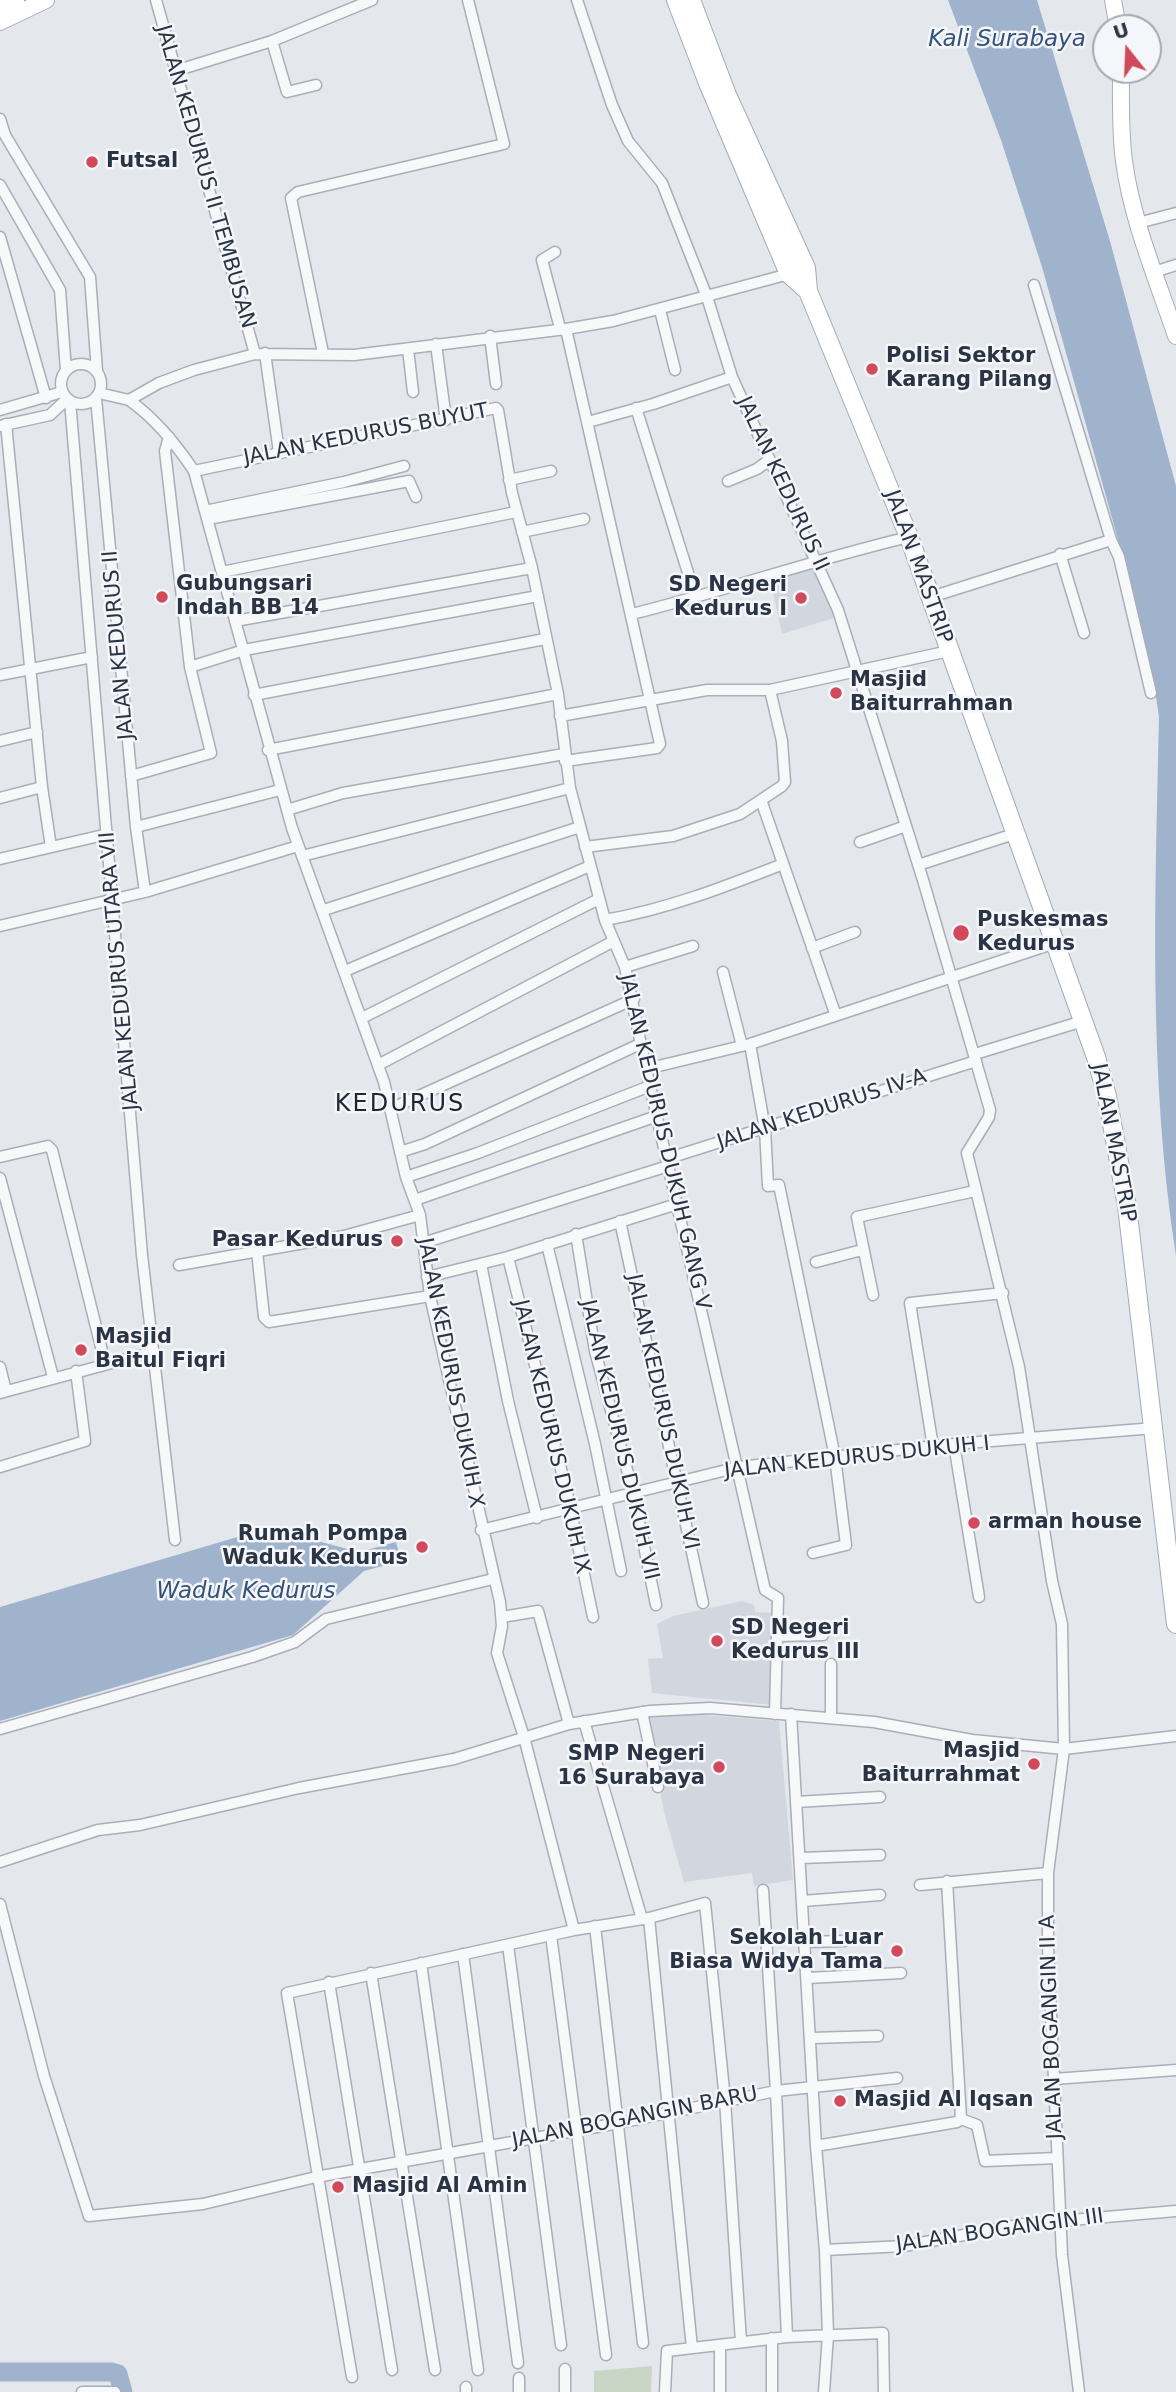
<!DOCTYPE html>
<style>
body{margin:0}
#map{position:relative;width:1176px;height:2392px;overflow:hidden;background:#e4e7ec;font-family:"DejaVu Sans",sans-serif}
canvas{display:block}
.north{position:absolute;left:1092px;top:14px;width:70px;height:70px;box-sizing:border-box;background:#f4f6f9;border:2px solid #a4a8b1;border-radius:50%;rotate:342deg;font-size:19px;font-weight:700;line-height:28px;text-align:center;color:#2b3445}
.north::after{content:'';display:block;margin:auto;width:24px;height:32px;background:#d1495b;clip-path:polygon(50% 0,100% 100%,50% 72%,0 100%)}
</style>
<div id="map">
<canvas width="1176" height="2392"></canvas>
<div class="north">U</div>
</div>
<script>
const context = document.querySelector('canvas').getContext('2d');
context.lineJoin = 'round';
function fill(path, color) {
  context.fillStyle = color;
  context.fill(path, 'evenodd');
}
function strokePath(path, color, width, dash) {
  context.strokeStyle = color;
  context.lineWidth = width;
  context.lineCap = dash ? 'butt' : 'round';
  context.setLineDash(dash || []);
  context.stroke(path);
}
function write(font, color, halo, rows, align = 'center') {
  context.font = font + ' "DejaVu Sans",sans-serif';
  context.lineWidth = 5;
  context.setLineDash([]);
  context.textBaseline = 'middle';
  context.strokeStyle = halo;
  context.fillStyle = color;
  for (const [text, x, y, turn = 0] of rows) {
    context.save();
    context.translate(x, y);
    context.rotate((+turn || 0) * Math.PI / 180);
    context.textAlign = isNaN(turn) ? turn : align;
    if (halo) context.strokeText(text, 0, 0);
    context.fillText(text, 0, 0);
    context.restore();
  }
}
const built = new Path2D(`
 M816,565L834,618L782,634L770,578Z
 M742,1601L754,1605L755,1612L775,1613L773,1705L652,1693L648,1659L663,1658L657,1624L673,1616Z
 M653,1711L779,1721L793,1880L754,1886L752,1873L684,1882L664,1812L647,1719Z`);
const green = new Path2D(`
 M652,2366L651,2392H594V2371Z`);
const water = new Path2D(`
 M948,0H1037L1110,241L1176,486V1256C1148,1077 1155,897 1159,717L1154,683L1124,561L1042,267L1001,140Z
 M268,1528L359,1552L396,1542L401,1561L364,1571L293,1635L0,1721V1607Z`);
const river = new Path2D(`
 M0,2372H111L118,2374L123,2392`);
const street = new Path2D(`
 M156,0L255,354
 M577,0L612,105L628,141L662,183L707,297L732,377L838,610L923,880L990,1110L989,1117L967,1153L1019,1367L1052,1581L1062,1624L1064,1749L1048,1873V1947L1062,2255L1079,2392
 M272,41L287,92L316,85
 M175,71L272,41L372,0
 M0,119L5,135L90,277L97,371
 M0,185L60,290L66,371
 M1138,223L1176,213
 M0,237L46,398
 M555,252L542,260L560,328
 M1154,272L1176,265
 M660,310L675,370
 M490,336L496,384
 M436,344L446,420
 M408,349L413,392
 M265,353L279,452
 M323,353L291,198L298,192L504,144L468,0
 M61 384a20 20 0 1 1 40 0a20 20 0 1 1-40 0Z
 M99,393L129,400L159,383L194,370L255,354L354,355L566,329L613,321L789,274
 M96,398L136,827L145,892
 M129,400C156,419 176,444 194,471L292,828L384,1082L406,1177L420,1215L430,1296L500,1602L502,1626L497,1653L524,1737L574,1930
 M70,401L142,1255L175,1540
 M636,408L696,598
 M0,410L62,392
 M588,422L653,404L732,377
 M6,424L42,787L51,847
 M0,426L50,415L67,399
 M194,471L496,408L498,410L512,493L532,568L558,694L570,788L605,920L625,967L646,1069L765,1590L778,1598L775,1714
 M509,480L551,471
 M728,481L757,469L769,460
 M205,511L344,482L404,466
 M208,519L409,481L416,497
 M522,532L584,519
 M1111,540L1119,557L1151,693
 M1060,554L1084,633
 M222,572L516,512
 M931,597L1111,540L1034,285
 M632,614C725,591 815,559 909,537
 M235,621L532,568
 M190,667L244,650L538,596
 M0,675L92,657
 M254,695L545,639
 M560,716L707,690H770L949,651
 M0,741L37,732
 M268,750L558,694
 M565,761L657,748L660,744L566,329
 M131,776L211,753L190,667L165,451L169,437
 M0,798L42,787
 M761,800L835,1013
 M287,810L343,793L564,754
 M136,827L280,790
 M860,842L906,826
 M585,847L673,836L740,814L782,786L785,782L782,741L770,690
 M302,856L570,788
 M0,859L108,834
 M918,865L1014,834
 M324,910L580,827
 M605,920C668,909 724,887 783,864
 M0,926L145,892L298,846
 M812,948L855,932
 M625,967L693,946
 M345,971L590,866
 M723,972L742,1046
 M362,1018L599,899
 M750,1044L765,1129L768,1186L779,1185L835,1457L846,1545L813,1553
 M975,1054L1083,1021
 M378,1065L614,941
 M646,1069L750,1044L1055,943
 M390,1109L634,999
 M400,1152L425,1144L640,1044
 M0,1157L48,1146L52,1150L105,1363
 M666,1159L976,1061
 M406,1177L478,1153L650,1086
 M0,1178L53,1377
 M415,1200L657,1116
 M620,1221L703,1603
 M576,1234L595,1351L633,1492L656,1605
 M423,1243L668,1166
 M547,1244L595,1444L621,1571
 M257,1251L264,1317L269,1322L430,1296
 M508,1257L567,1493L593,1617
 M816,1262L862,1250
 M481,1264L508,1401L537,1518
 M179,1265L344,1236L420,1215
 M427,1277L508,1257L677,1204
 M873,1295L857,1217L975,1191
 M0,1367L6,1391
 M0,1393L153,1352
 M954,1444L979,1597
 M933,1447L910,1303L1003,1293
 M0,1467L85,1441L76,1371
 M481,1530L739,1467L954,1444L1155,1428
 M502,1617L538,1611L569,1724
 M777,1636L823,1635
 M831,1664V1718
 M642,1712L658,1787
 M791,1714L816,2146L825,2250L828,2335L824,2392
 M584,1721L642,1919
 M0,1729L252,1657L295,1642L326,1619L493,1579
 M796,1802L880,1797
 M801,1858L880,1855
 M0,1862L98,1830L140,1825L299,1788L454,1759L569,1724L650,1711L710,1708L874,1722L972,1740L1064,1749L1176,1736
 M947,1881L961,2119
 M920,1885L1048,1873
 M763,1890L776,2091L787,2337
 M803,1901L880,1895
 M0,1904L44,2076L89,2216L203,2204L316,2177L619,2123L776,2091L897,2078
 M649,1918L692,2348
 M595,1926L643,2343
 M551,1935L606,2355
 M805,1942L844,1941
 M508,1945L561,2345
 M463,1954L518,2363
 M421,1963L478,2370
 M371,1973L435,2370
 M808,1978L901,1973
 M329,1982L392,2370
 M812,2038L878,2036
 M1054,2079L1176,2070
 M961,2119L977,2125L985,2161L1057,2158
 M816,2146L957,2122L961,2119
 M825,2250L904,2246L1024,2224L1176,2211
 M772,2338V2392
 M565,2369V2392
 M352,2377L287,1993L574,1930L649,1918L705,1903L725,2100L741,2342
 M466,2387V2392
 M82,2392H115
 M519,2392V2378
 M665,2392L667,2351L787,2337L883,2333L884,2392
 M720,2392V2345`);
const secondary = new Path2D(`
 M1113,0L1118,28
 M0,8L16,0
 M0,22L46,0
 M1121,70C1121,101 1120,131 1124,161C1132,221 1157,279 1176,336`);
const primary = new Path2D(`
 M676,0L708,83L789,274L808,291
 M691,0L727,95L806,268L808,291L909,537L1096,1057L1107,1096L1127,1206L1176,1624`);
const markers = [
 [92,162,7,"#d1495b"],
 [872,369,7,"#d1495b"],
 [162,597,7,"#d1495b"],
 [801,598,7,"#d1495b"],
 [836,693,7,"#d1495b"],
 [961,933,9,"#d1495b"],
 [397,1241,7,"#d1495b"],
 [81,1350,7,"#d1495b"],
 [974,1523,7,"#d1495b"],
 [422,1547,7,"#d1495b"],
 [717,1641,7,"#d1495b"],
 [1034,1764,7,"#d1495b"],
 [719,1767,7,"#d1495b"],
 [897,1951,7,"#d1495b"],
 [840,2101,7,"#d1495b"],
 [338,2187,7,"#d1495b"]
];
const poiNames = [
 ["Futsal",106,162],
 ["Polisi Sektor",886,357],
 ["Karang Pilang",886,381],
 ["Gubungsari",176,585],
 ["Indah BB 14",176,609],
 ["SD Negeri",787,586,"right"],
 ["Kedurus I",787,610,"right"],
 ["Masjid",850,681],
 ["Baiturrahman",850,705],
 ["Puskesmas",977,921],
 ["Kedurus",977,945],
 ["Pasar Kedurus",383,1241,"right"],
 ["Masjid",95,1338],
 ["Baitul Fiqri",95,1362],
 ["arman house",988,1523],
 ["Rumah Pompa",408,1535,"right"],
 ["Waduk Kedurus",408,1559,"right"],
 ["SD Negeri",731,1629],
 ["Kedurus III",731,1653],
 ["Masjid",1020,1752,"right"],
 ["Baiturrahmat",1020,1776,"right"],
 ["SMP Negeri",705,1755,"right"],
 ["16 Surabaya",705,1779,"right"],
 ["Sekolah Luar",883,1939,"right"],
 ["Biasa Widya Tama",883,1963,"right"],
 ["Masjid Al Iqsan",854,2101],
 ["Masjid Al Amin",352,2187]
];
const streetNames = [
 ["JALAN KEDURUS II TEMBUSAN",205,177,74],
 ["JALAN KEDURUS BUYUT",366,435,-11],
 ["JALAN KEDURUS II",782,484,65],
 ["JALAN MASTRIP",918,567,70],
 ["JALAN KEDURUS II",119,645,-95],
 ["JALAN KEDURUS UTARA VII",120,971,-95],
 ["JALAN KEDURUS IV-A",822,1110,-18],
 ["JALAN KEDURUS DUKUH GANG V",664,1142,77],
 ["JALAN MASTRIP",1113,1143,79],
 ["JALAN KEDURUS DUKUH X",450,1373,79],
 ["JALAN KEDURUS DUKUH VI",662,1412,78],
 ["JALAN KEDURUS DUKUH IX",551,1437,77],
 ["JALAN KEDURUS DUKUH VII",619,1440,77],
 ["JALAN KEDURUS DUKUH I",857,1458,-6],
 ["JALAN BOGANGIN II A",1052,2027,-92],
 ["JALAN BOGANGIN BARU",635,2118,-11],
 ["JALAN BOGANGIN III",1000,2231,-8]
];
const waterNames = [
 ["Kali Surabaya",1007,40],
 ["Waduk Kedurus",246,1592]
];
const quarterNames = [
 ["KEDURUS",400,1105]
];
fill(built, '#d2d6de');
fill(green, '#c9d6c5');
fill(water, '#9fb4cc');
strokePath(river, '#9fb4cc', 19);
strokePath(street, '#a9aeb7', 13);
strokePath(secondary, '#a9aeb7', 18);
strokePath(primary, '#a3abb8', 20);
strokePath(street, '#f7f8fa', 10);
strokePath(secondary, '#fff', 16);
strokePath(primary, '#fff', 18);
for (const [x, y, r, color] of markers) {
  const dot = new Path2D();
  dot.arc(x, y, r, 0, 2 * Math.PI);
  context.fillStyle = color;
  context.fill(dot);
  strokePath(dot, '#f4f6f9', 2.5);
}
write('bold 21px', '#2b3445', '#f4f6f9', poiNames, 'left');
write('21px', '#2b3445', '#f4f6f9', streetNames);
write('italic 23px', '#34527a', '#f4f6f9', waterNames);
context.letterSpacing = '2px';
write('24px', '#1d2536', '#f4f6f9', quarterNames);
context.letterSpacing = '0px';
</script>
